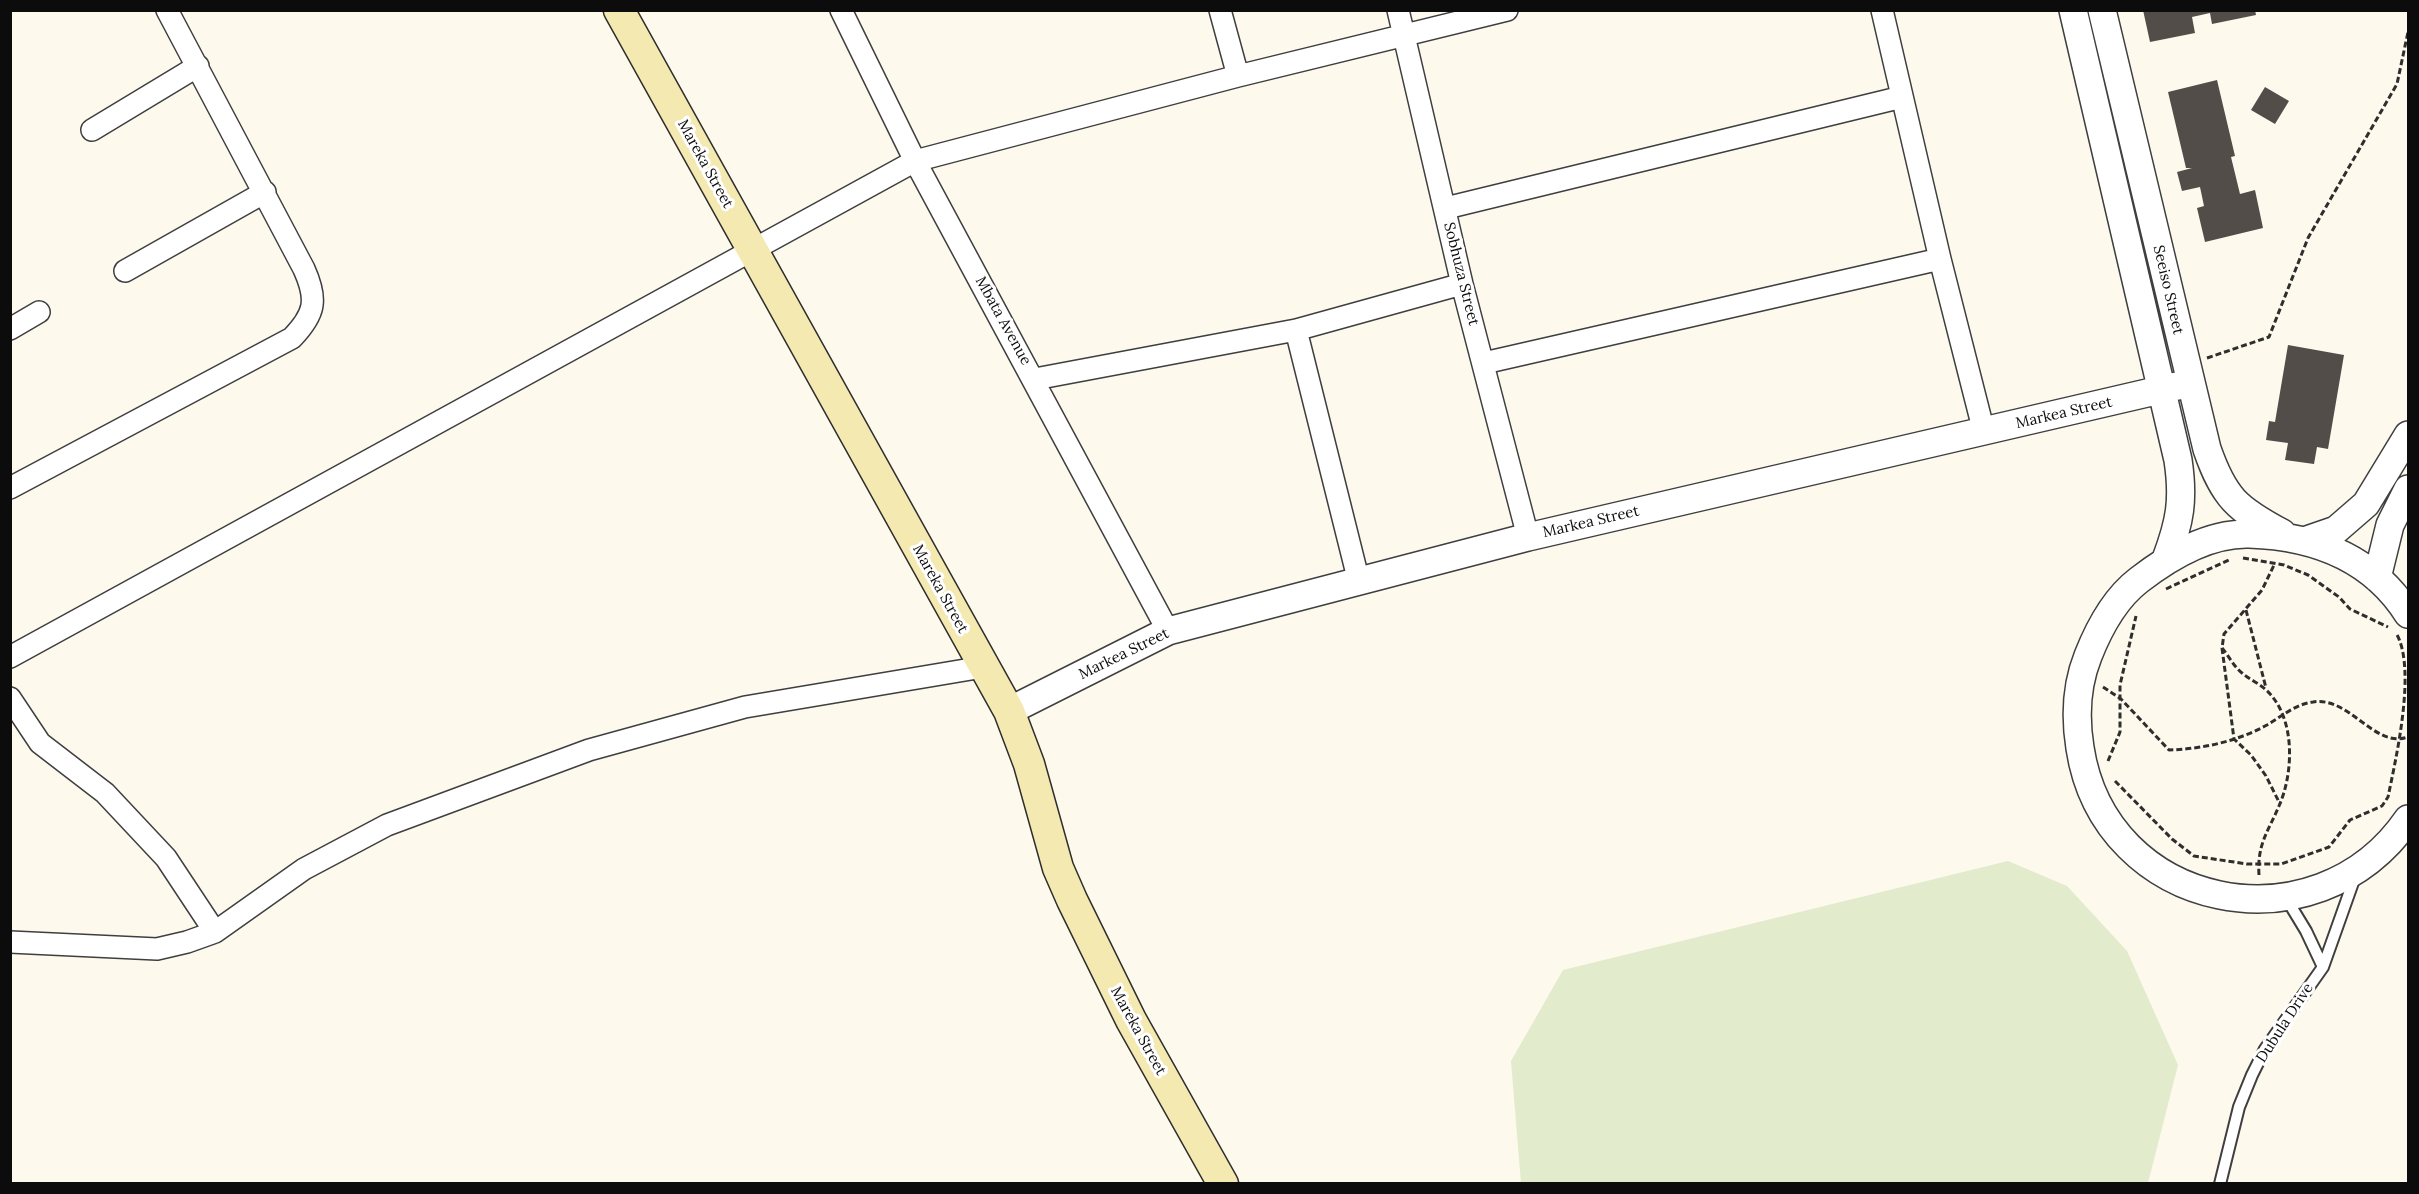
<!DOCTYPE html>
<style>
body{margin:0}
#map{position:relative;width:2419px;height:1194px;overflow:hidden;background:#fdf9ed;font-family:Lora,serif}
canvas{display:block}
.frame{position:absolute;inset:0;border:12px solid #0c0c0c;pointer-events:none}
</style>
<div id="map">
<canvas width="2419" height="1194"></canvas>
<div class="frame"></div>
</div>
<script>
const context = document.querySelector('canvas').getContext('2d');
context.lineJoin = 'round';
function fill(path, color) {
  context.fillStyle = color;
  context.fill(path, 'evenodd');
}
function strokePath(path, color, width, dash) {
  context.strokeStyle = color;
  context.lineWidth = width;
  context.lineCap = dash ? 'butt' : 'round';
  context.setLineDash(dash || []);
  context.stroke(path);
}
function write(font, color, halo, rows, align = 'center') {
  context.font = font + ' Lora,serif';
  context.lineWidth = 6;
  context.setLineDash([]);
  context.textBaseline = 'middle';
  context.strokeStyle = halo;
  context.fillStyle = color;
  for (const [text, x, y, turn = 0] of rows) {
    context.save();
    context.translate(x, y);
    context.rotate((+turn || 0) * Math.PI / 180);
    context.textAlign = isNaN(turn) ? turn : align;
    if (halo) context.strokeText(text, 0, 0);
    context.fillText(text, 0, 0);
    context.restore();
  }
}
const pitch = new Path2D(`
 M2008,861L2067,886L2127,951L2178,1065L2148,1183H1521L1511,1061L1563,970Z`);
const building = new Path2D(`
 M2143,10H2255L2256,15L2212,24L2210,13L2192,17L2195,33L2150,42Z
 M2217,80L2235,156L2231,157L2240,194L2255,190L2263,228L2205,242L2197,208L2204,206L2200,187L2182,191L2177,172L2192,168H2186L2168,92Z
 M2265,87L2289,101L2275,124L2251,110Z
 M2288,345L2344,355L2328,449L2317,447L2314,464L2285,460L2288,443L2266,440L2269,421L2275,422Z`);
const path = new Path2D(`
 M2207,358L2269,337L2308,238L2397,84L2408,32
 M2243,558L2284,565L2308,575L2339,597L2350,609L2388,627
 M2166,589L2231,559
 M2246,610L2266,688
 M2222,648L2234,739L2251,755L2266,776L2280,804
 M2103,687L2121,699L2169,750C2203,749 2238,741 2267,725C2282,716 2296,704 2313,702C2350,696 2374,749 2408,737
 M2108,761L2120,732V685L2136,616
 M2115,781L2172,839L2194,856L2247,864H2281L2329,847L2350,820L2382,806L2388,797C2396,758 2417,668 2396,633
 M2259,875C2257,844 2268,832 2279,806C2294,772 2296,716 2265,689C2258,683 2249,679 2242,673C2234,667 2229,656 2222,648L2224,634L2262,590L2275,563`);
const service = new Path2D(`
 M2286,898L2306,931L2323,967
 M2220,1184L2239,1107L2252,1075L2265,1049L2323,967L2356,874`);
const minor = new Path2D(`
 M841,10L915,161L1168,631
 M1220,10L1238,76
 M1398,10L1462,284L1528,537
 M1882,10L1940,259L1984,432
 M92,130L198,66
 M1446,208L1902,97
 M125,271L265,192
 M10,329L39,312
 M1296,330L1359,582
 M1484,363L1940,259
 M1035,379L1296,330L1462,284
 M10,488L292,338C315,314 318,300 304,269L167,10
 M10,657L915,161L1238,76L1507,10
 M10,698L40,743L105,793L166,858L215,932
 M10,942L157,949L187,942L215,932L304,869L387,825L589,750L745,707L983,667`);
const tertiary = new Path2D(`
 M2073,10L2178,460C2184,500 2180,522 2166,559
 M2102,10L2207,449C2224,498 2237,509 2282,533
 M2307,540L2336,530L2366,504L2408,435
 M2377,578L2390,525L2408,489
 M2408,614C2372,557 2313,536 2249,534C2208,533 2170,556 2139,580C2114,599 2099,628 2088,656C2076,686 2075,717 2080,748C2105,911 2316,953 2408,819
 M1009,711L1168,631L1528,537L2190,383`);
const secondary = new Path2D(`
 M619,10L1009,711L1029,764L1058,868L1072,900L1131,1020L1223,1184`);
const streetNames = [
 ["Mareka Street",705,164,61],
 ["Sobhuza Street",1461,274,76],
 ["Seeiso Street",2168,290,77],
 ["Mbata Avenue",1003,321,61],
 ["Markea Street",2064,413,-13],
 ["Markea Street",1591,522,-13],
 ["Mareka Street",940,589,61],
 ["Markea Street",1124,654,-26],
 ["Dubula Drive",2285,1023,-57],
 ["Mareka Street",1138,1031,61]
];
fill(pitch, '#e2ebcc');
fill(building, '#534d4a');
strokePath(service, '#3f3f3f', 14);
strokePath(minor, '#3f3f3f', 24);
strokePath(tertiary, '#3f3f3f', 30);
strokePath(secondary, '#2e2e2e', 33);
strokePath(path, '#2e2e2e', 3, [6, 3]);
strokePath(service, '#fff', 10);
strokePath(minor, '#fff', 21);
strokePath(tertiary, '#fff', 27);
strokePath(secondary, '#f4e9b0', 30);
write('15px', '#0c0c0c', '#fff', streetNames);
</script>
